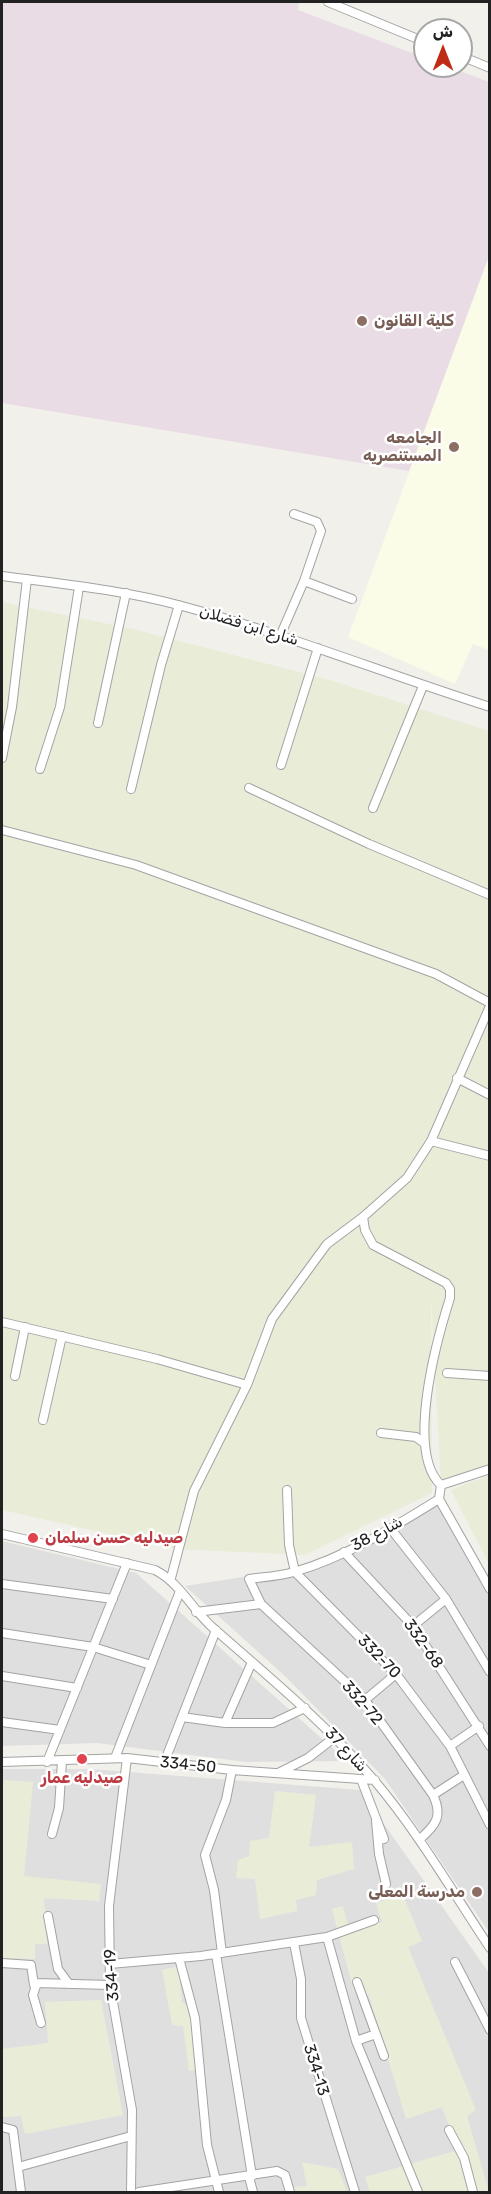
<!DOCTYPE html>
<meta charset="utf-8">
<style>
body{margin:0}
#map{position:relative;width:491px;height:2194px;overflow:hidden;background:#f1f0ea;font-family:Rubik,"Noto Sans Arabic",sans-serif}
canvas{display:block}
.frame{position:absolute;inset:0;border:3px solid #222;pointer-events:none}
.north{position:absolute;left:413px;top:18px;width:60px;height:60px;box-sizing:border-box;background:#fff;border:2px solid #a7a7a7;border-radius:50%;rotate:0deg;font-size:16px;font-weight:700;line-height:24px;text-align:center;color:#222}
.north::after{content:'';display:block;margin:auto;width:21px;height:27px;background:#bf2c15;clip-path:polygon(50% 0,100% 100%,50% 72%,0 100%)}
</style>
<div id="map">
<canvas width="491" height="2194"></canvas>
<div class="frame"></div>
<div class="north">ش</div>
</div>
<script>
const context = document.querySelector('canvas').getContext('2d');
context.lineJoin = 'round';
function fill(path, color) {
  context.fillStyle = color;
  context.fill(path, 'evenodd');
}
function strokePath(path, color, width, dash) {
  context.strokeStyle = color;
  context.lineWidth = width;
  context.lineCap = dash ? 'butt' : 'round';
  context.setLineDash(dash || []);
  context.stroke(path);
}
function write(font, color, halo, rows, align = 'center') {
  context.font = font + ' Rubik,"Noto Sans Arabic",sans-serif';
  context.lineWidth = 5;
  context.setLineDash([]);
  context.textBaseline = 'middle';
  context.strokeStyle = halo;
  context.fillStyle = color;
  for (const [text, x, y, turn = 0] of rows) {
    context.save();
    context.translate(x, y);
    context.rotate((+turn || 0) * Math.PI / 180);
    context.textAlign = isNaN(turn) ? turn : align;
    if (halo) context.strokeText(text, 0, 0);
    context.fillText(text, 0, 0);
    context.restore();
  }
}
const residential = new Path2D(`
 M441,1502L489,1591V1932L385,1779L286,1677L185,1586L307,1567Z
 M2,1541L136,1573L347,1761L246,1762L97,1743L2,1746Z
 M2,1769H90L360,1790L489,1973V2192H2Z`);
const industrial = new Path2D(`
 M2,2H299L298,10L425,58V66H447L489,82V256L409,471L2,403Z`);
const education = new Path2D(`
 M489,257V650L473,644L455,684L348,637Z`);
const farmland = new Path2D(`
 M2,602L133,629L330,680L489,731V1467L441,1485L431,1296L432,1493L305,1555L176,1549L2,1510Z
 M489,1475V1564L451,1490Z
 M4,1780L33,1782L24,1876L101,1884L99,1901L44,1898L47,1944H35V1959L2,1958V1792Z
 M275,1791L316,1795L309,1847L352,1842L354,1869L317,1880L316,1895L296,1900L297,1911L260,1919L255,1879L236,1878L238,1860L249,1856L250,1841L269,1838Z
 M403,1895L422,1941L408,1947L476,2110L467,2116L489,2192H370L365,2177L458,2150L442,2107L406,2119L369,1995L354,1992L332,1909L343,1906L350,1933L382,1922L376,1903Z
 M178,1966L182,2002L191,2009L200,2069L189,2071L183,2026L172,2025L162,1970Z
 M101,2000L123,2115L25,2134L21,2116L2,2117V2049L48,2043L45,2002Z
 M302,2162L338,2169L347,2192H295L294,2187L307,2186Z`);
const minor = new Path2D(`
 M328,2L425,42
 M461,56L490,68
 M2,576C62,584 123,590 182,606C286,634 386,674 490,707
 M304,581L352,599
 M281,634L304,581L321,531L317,522L294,514
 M98,723L126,593
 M2,758L12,707L27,579
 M281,765L318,648
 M40,769L60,707L79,587
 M249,788L369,844L490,895
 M131,789L161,665L179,605
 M373,808L423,686
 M2,830L136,865L436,974L490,1003
 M457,1078L490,1095
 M431,1141L490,1156
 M363,1217L365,1230L373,1245L446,1283L450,1289V1298C437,1339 405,1452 441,1485
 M2,1322L157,1359L247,1385
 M447,1373L490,1376
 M15,1376L25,1327
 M43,1420L62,1336
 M381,1433L416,1437L424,1443
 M287,1490L289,1545L295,1572L396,1674L450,1746L490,1825
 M439,1499L490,1589
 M391,1529L446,1599L490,1672
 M2,1534L155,1570C180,1583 192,1609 212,1627C268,1676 325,1723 374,1780C418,1832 452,1891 490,1948
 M344,1552L413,1626L490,1746
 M171,1578L194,1491L247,1385L272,1319L327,1244L363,1217L407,1178L431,1141L490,1006
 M2,1584L113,1599
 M196,1612L261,1604
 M413,1626L446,1599
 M2,1633L93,1647L151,1665
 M2,1676L77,1688
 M365,1700L396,1674
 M182,1717L225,1723H273L305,1708
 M2,1722L60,1730
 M225,1723L252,1662
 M450,1746L479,1726
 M115,1758L180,1591
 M127,1758L109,1906L110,1985L132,2110L131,2192
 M2,1762L127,1758L232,1770L375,1780
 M47,1762L127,1563
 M164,1763L216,1630
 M280,1772L308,1758L335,1737
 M361,1779L384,1839
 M433,1795L464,1775
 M376,1821L379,1854L386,1884
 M52,1834L59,1808L62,1761
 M420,1839C436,1825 443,1816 433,1795L365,1700L261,1604L249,1579C264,1577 280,1576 294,1572C346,1557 394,1527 439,1499L441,1485L490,1469
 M48,1916L58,1969L69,1984
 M327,1937L374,1920
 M294,1943L301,1979V2018L355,2192
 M222,1953L214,1890L205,1855L226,1800L232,1770
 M216,1954L252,2176
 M179,1958L195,2018L207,2145L219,2192
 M455,1962L490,2030
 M2,1963L31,1965L34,1985
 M110,1964L201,1956L327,1937L356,2041L418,2192
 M357,1982L384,2056
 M41,2023L33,1995L37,1983L110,1985
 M356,2041L376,2034
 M2,2127L13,2130L21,2192
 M449,2130L464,2158L473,2192
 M18,2167L131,2136
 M249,2177L253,2192
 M139,2192L277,2171L285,2175L290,2192`);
const markers = [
 [362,321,6,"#8d6e63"],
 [454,447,6,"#8d6e63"],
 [33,1538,6,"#e0444e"],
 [82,1759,6,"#e0444e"],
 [477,1892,6,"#8d6e63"]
];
const educationNames = [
 ["كلية القانون",374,321,"left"],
 ["الجامعه",442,438],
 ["المستنصريه",442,456],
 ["مدرسة المعلى",465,1892]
];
const streetNames = [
 ["شارع ابن فضلان",249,626,17],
 ["شارع 38",377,1534,-28],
 ["332-68",423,1644,55],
 ["332-70",379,1657,46],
 ["332-72",362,1703,49],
 ["شارع 37",346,1750,47],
 ["334-50",188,1765,6],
 ["334-19",112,1975,-94],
 ["334-13",316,2070,73]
];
const healthNames = [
 ["صيدليه حسن سلمان",45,1538],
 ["صيدليه عمار",82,1778,"center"]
];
fill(residential, '#e0dfdf');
fill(industrial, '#e9dce5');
fill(education, '#fafce7');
fill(farmland, '#e9edd8');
strokePath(minor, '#a3a3a3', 10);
strokePath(minor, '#fff', 8);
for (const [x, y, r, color] of markers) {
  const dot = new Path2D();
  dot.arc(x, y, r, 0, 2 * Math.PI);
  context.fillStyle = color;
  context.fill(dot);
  strokePath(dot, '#fff', 2);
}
write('bold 16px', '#785e54', '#fff', educationNames, 'right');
write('16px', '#222', '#fff', streetNames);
write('bold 16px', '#be3a42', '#fff', healthNames, 'left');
</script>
